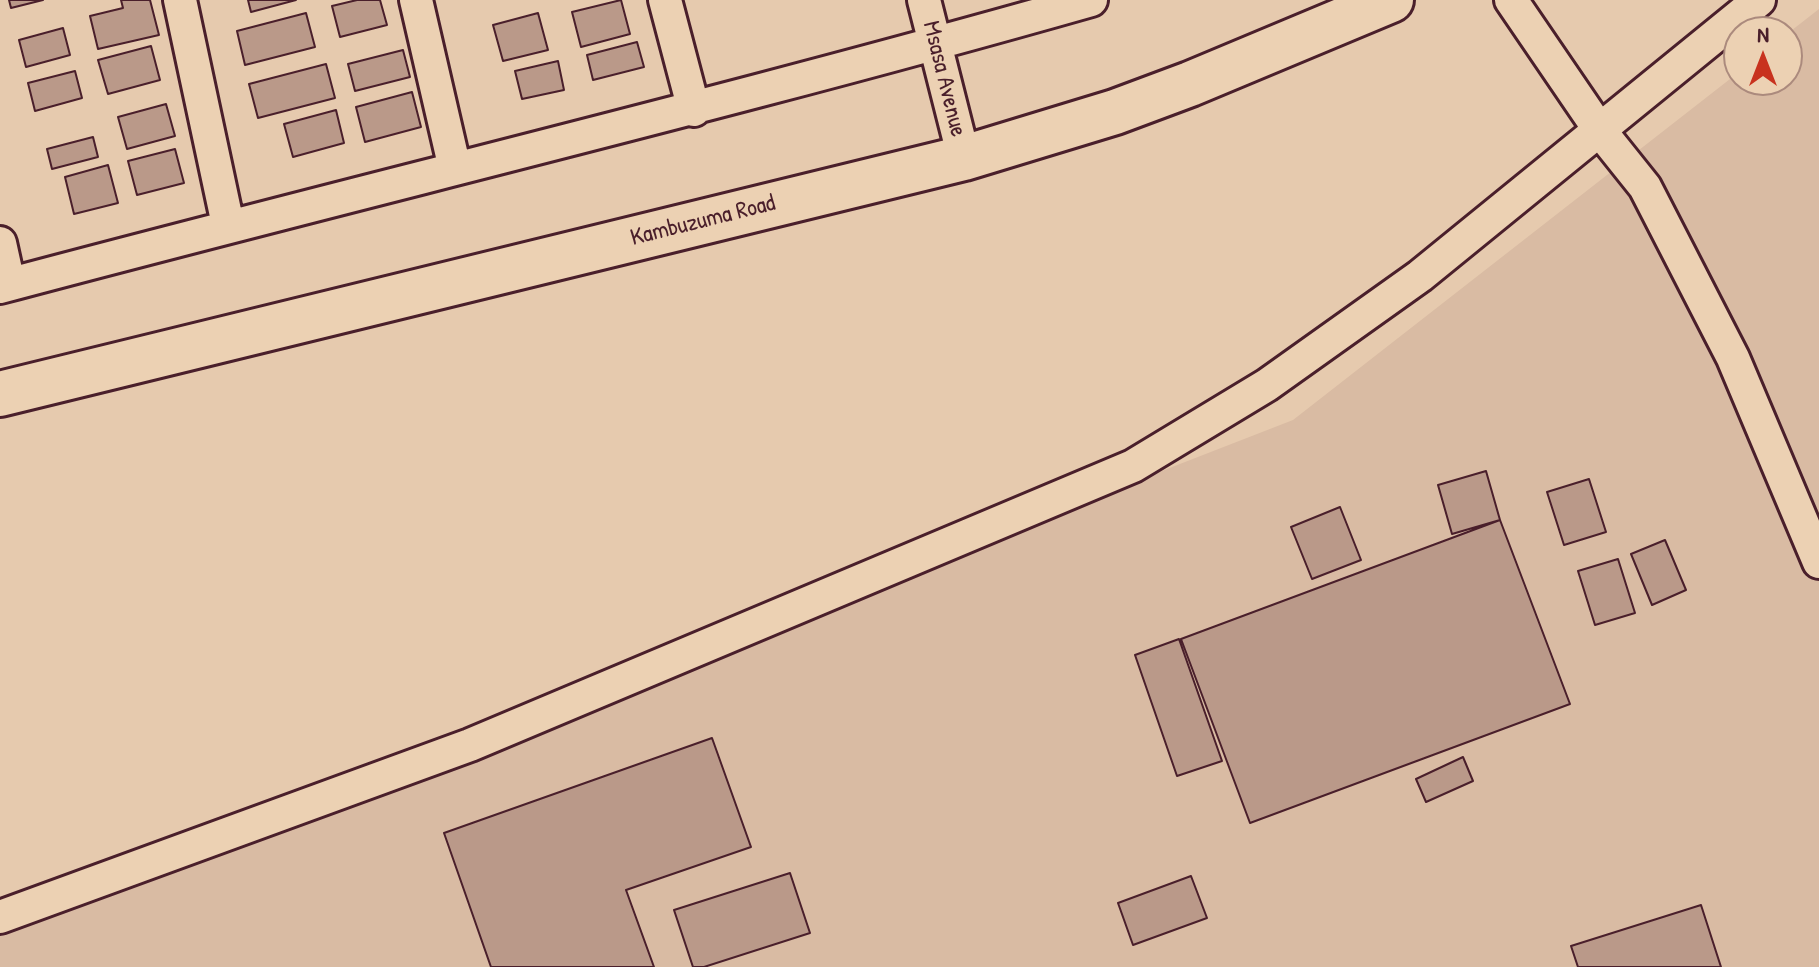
<!DOCTYPE html>
<style>
body{margin:0}
#map{position:relative;width:1819px;height:967px;overflow:hidden;background:#e6caae;font-family:"Patrick Hand",sans-serif}
canvas{display:block}
.north{position:absolute;left:1723px;top:16px;width:80px;height:80px;box-sizing:border-box;background:#ecd1b3;border:2px solid #ab8a7d;border-radius:50%;rotate:0deg;font-size:22px;font-weight:700;line-height:32px;text-align:center;color:#4a1f2b}
.north::after{content:'';display:block;margin:auto;width:28px;height:36px;background:#c8321e;clip-path:polygon(50% 0,100% 100%,50% 72%,0 100%)}
</style>
<div id="map">
<canvas width="1819" height="967"></canvas>
<div class="north">N</div>
</div>
<script>
const context = document.querySelector('canvas').getContext('2d');
context.lineJoin = 'round';
function fill(path, color) {
  context.fillStyle = color;
  context.fill(path, 'evenodd');
}
function strokePath(path, color, width, dash) {
  context.strokeStyle = color;
  context.lineWidth = width;
  context.lineCap = dash ? 'butt' : 'round';
  context.setLineDash(dash || []);
  context.stroke(path);
}
function write(font, color, halo, rows, align = 'center') {
  context.font = font + ' "Patrick Hand",sans-serif';
  context.lineWidth = 6;
  context.setLineDash([]);
  context.textBaseline = 'middle';
  context.strokeStyle = halo;
  context.fillStyle = color;
  for (const [text, x, y, turn = 0] of rows) {
    context.save();
    context.translate(x, y);
    context.rotate((+turn || 0) * Math.PI / 180);
    context.textAlign = isNaN(turn) ? turn : align;
    if (halo) context.strokeText(text, 0, 0);
    context.fillText(text, 0, 0);
    context.restore();
  }
}
const built = new Path2D(`
 M1819,9V967H0V923L1293,420L1739,72V80H1787V34Z`);
const building = new Path2D(`
 M9,0H43L11,8Z
 M121,0H150L159,35L98,49L90,16L123,8Z
 M248,0H296L251,12Z
 M357,0H380L387,25L340,37L332,6Z
 M621,0L630,34L581,47L572,12Z
 M306,13L315,47L245,65L237,31Z
 M538,13L548,50L503,61L493,25Z
 M63,28L70,55L26,67L19,40Z
 M637,42L644,67L593,80L587,55Z
 M151,46L160,80L108,94L98,60Z
 M403,50L410,77L355,91L348,64Z
 M558,61L564,90L522,99L515,71Z
 M326,64L335,98L258,118L249,84Z
 M75,71L82,98L35,111L28,83Z
 M412,92L421,127L365,142L356,107Z
 M166,104L175,136L127,149L118,117Z
 M336,110L344,143L293,157L284,124Z
 M93,137L98,157L52,169L47,149Z
 M175,149L184,183L137,195L128,161Z
 M108,165L118,203L74,214L65,177Z
 M1486,471L1500,520L1452,534L1438,485Z
 M1589,479L1606,532L1564,545L1547,492Z
 M1340,507L1361,560L1312,579L1291,527Z
 M1500,520L1570,704L1250,823L1181,639Z
 M1665,540L1686,590L1652,605L1631,554Z
 M1618,559L1635,613L1595,625L1578,571Z
 M1179,639L1222,761L1177,776L1135,655Z
 M712,738L751,847L626,890L654,967H491L444,833Z
 M1463,757L1473,781L1426,802L1416,779Z
 M790,873L810,933L704,967H693L674,910Z
 M1191,876L1207,918L1133,945L1118,903Z
 M1701,905L1721,967H1578L1571,946Z`);
const minor = new Path2D(`
 M180,0L228,225
 M416,0L455,169
 M665,0L694,110
 M924,0L964,158
 M1511,0L1601,132L1645,187L1733,358L1819,562
 M0,243L9,284
 M0,287C363,190 729,103 1091,0
 M0,917L470,745L1133,466L1267,385L1420,276L1759,0`);
const secondary = new Path2D(`
 M0,394L964,158L1115,112L1190,84L1391,0`);
const streetNames = [
 ["Msasa Avenue",944,79,76],
 ["Kambuzuma Road",703,221,-14]
];
fill(built, '#d9bba3');
fill(building, '#ba9989');
strokePath(building, '#4a1f2b', 2);
strokePath(minor, '#4a1f2b', 38);
strokePath(secondary, '#4a1f2b', 50);
strokePath(minor, '#ecd1b3', 32);
strokePath(secondary, '#ecd1b3', 44);
write('24px', '#4a1f2b', '#ecd1b3', streetNames);
</script>
